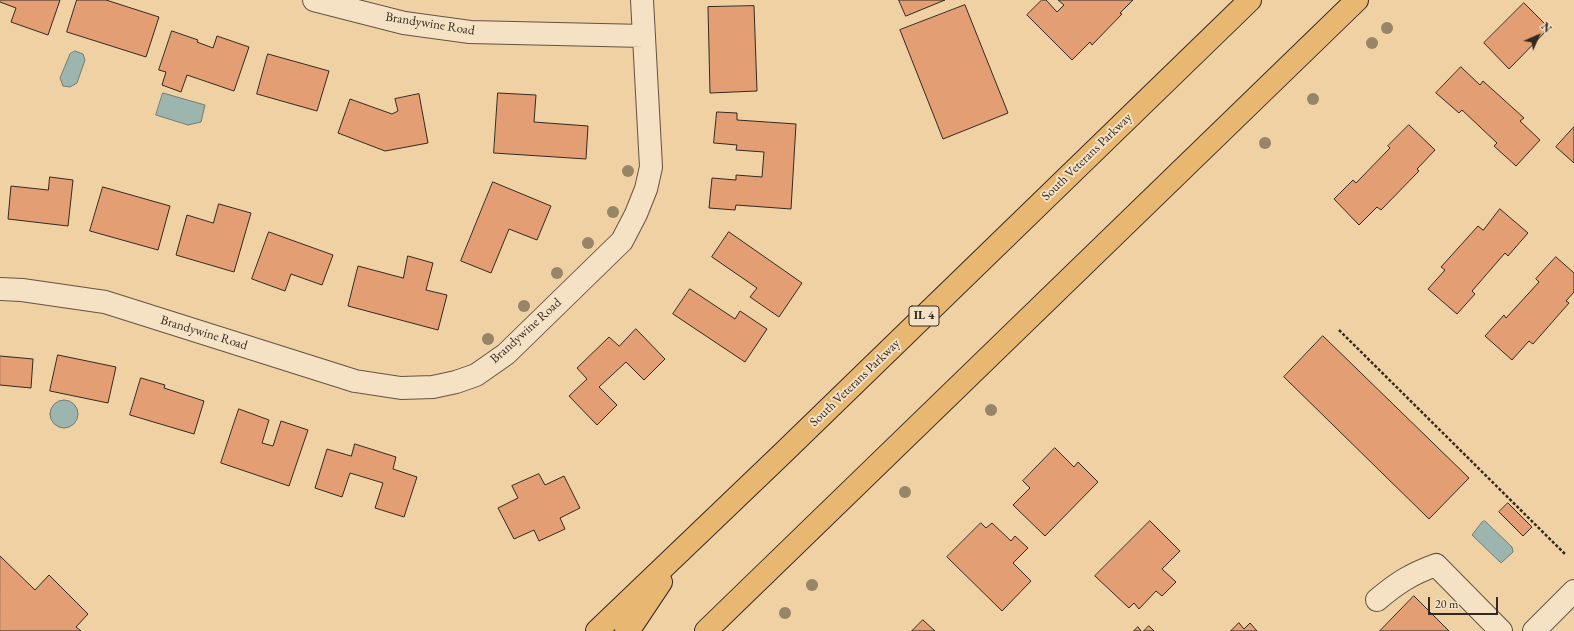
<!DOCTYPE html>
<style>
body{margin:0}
#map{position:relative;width:1574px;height:631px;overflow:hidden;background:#efd1a4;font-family:"EB Garamond",serif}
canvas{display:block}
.north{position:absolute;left:1518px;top:16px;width:40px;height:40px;-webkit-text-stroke:3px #f5e1c4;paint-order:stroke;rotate:45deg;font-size:11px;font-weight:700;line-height:16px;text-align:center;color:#342921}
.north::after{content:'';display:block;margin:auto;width:14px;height:18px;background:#342921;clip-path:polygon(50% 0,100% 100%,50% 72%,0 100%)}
.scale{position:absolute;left:1428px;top:597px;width:70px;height:18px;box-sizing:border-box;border:2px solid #342921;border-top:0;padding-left:5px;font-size:12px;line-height:14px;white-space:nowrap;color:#342921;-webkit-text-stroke:3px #f5e1c4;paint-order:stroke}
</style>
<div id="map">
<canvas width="1574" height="631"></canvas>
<div class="north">N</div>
<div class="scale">20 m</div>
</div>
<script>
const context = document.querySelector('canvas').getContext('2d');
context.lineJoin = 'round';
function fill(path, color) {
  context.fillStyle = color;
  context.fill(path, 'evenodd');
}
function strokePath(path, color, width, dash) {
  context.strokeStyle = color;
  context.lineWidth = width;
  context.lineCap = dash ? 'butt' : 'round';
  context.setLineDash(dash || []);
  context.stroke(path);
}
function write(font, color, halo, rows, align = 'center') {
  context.font = font + ' "EB Garamond",serif';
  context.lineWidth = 4;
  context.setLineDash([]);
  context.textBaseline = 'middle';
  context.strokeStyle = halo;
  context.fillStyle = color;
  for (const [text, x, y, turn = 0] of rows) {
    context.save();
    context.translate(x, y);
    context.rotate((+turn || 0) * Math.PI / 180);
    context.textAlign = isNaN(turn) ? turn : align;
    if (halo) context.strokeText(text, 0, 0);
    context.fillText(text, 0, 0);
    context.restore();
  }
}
const water = new Path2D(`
 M75,51L83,54L85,60L77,83L70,87L63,86L60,78L70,54Z
 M163,93L205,105L201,122L188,125L156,115Z
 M50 414a14 14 0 1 1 28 0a14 14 0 1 1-28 0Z
 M1485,521L1512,547L1513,552L1501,563L1472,535L1482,522Z`);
const building = new Path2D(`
 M0,0H60L48,35L11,22L16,8L0,2Z
 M77,0H106L159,17L146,57L67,32Z
 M899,0H945L906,16Z
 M1042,0H1046L1057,12L1064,5L1058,0H1133L1120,13L1122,14L1092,45L1090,42L1072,60L1027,15Z
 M1524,3L1549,28L1509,69L1484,43Z
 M965,5L1008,113L943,139L900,30Z
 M754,6L757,91L710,93L708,7Z
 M172,31L198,40L197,42L213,48L217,36L249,47L234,91L187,75L181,92L162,85L166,72L159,70Z
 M268,54L329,71L317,111L257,94Z
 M1461,67L1480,85L1483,81L1524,118L1520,121L1540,140L1516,166L1494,146L1497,143L1462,110L1459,113L1436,93Z
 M498,93L536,95L534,122L588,126L586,159L494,153Z
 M419,94L428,143L385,151L338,133L350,99L392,114L398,111L395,99Z
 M717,112L737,113V120L796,124L791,209L736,205L735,210L709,208L712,178L736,180V175L762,177L764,152L736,150L737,145L714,143Z
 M1409,125L1435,150L1417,169L1419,171L1381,210L1377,207L1359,225L1334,199L1353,180L1356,183L1390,148L1388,146Z
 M1574,127V163L1556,147Z
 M50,177L73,180L68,226L8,219L11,186L48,190Z
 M493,182L551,206L537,240L509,229L491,273L461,261Z
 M103,187L170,206L158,250L90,231Z
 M219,204L251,213L234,272L176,255L187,215L213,223Z
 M1500,209L1528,233L1508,256L1505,253L1472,291L1475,294L1457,314L1428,289L1445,270L1441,267L1478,226L1483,230Z
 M269,232L333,255L322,285L291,274L285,291L252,279Z
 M729,232L802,283L779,317L750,297L757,288L712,257Z
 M408,256L433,263L426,290L447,295L438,330L348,306L358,266L403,278Z
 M1556,257L1574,273V292L1566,301L1569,303L1533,344L1529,341L1512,360L1485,336L1504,315L1506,318L1539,282L1536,279Z
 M690,289L735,319L740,311L767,329L745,362L673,314Z
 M636,329L665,359L644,380L626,362L599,387L617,405L597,425L569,396L587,379L577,368L609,337L619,346Z
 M1323,336L1469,478L1429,519L1284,377Z
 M58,355L116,367L108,403L50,391Z
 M0,356L33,359L31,388L0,385Z
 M141,378L165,385L164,388L204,401L194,434L130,415Z
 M239,409L269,420L262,443L273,446L281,421L308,430L289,486L221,463Z
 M355,444L396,457L393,469L417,477L404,517L375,508L383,483L350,473L342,497L315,488L327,449L351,456Z
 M1055,448L1074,467L1078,462L1098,482L1045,536L1013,505L1030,488L1023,481Z
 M539,474L545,485L564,476L580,508L560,518L565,529L539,541L534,530L514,539L498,508L518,498L512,486Z
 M1508,503L1532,527L1523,536L1499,512Z
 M1150,521L1180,551L1162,569L1176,582L1162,596L1156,591L1139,609L1134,603L1129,608L1095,576Z
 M981,523L986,528L992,523L1011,541L1015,536L1028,548L1013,563L1031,581L1002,611L947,557Z
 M0,556L35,590L49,575L88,614L76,627L81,631H0Z
 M1414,596L1449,631H1380Z
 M923,620L935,631H912Z
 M1239,623L1244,629L1250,623L1257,631H1231Z
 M1149,626L1154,631H1144Z
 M1138,627L1141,631H1134Z`);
const path = new Path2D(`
 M1339,330L1565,554`);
const minor = new Path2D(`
 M314,0L404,23L470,32L644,36
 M0,289L22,290L105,302L355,381L401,388L433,387L456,382L476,375L506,354L622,241L636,214L646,189L651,167L642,0
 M1377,600C1397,583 1411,574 1436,565L1501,631
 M1534,631L1574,591`);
const highway = new Path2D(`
 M597,631L783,453L1250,0
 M626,631L633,624L661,582
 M706,631L1357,0`);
const trees = [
 [1387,28],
 [1372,43],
 [1313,99],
 [1265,143],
 [628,171],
 [613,212],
 [588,243],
 [557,273],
 [524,306],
 [488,339],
 [991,410],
 [905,492],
 [812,585],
 [785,613]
];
const shields = [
 [924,316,30]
];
const shieldNames = [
 ["IL 4",924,316]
];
const streetNames = [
 ["Brandywine Road",430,24,9],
 ["South Veterans Parkway",1087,157,-44],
 ["Brandywine Road",526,331,-42],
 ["Brandywine Road",204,333,17],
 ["South Veterans Parkway",855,383,-44]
];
fill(water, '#9cb5ae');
strokePath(water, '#727d76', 1);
fill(building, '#e39e73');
strokePath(building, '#342921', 1);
strokePath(minor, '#635342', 24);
strokePath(highway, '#342921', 24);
strokePath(path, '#342921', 2.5, [3, 2]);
strokePath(minor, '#f5e1c4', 22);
strokePath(highway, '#e8b872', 22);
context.fillStyle = '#968567';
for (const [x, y] of trees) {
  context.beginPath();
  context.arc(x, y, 6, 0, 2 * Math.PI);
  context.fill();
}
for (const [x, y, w] of shields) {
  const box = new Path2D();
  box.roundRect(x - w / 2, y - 10, w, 20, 3);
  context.fillStyle = '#f5e1c4';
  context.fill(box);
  strokePath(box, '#342921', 1);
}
write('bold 12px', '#342921', null, shieldNames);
write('13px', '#342921', '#f5e1c4', streetNames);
</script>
